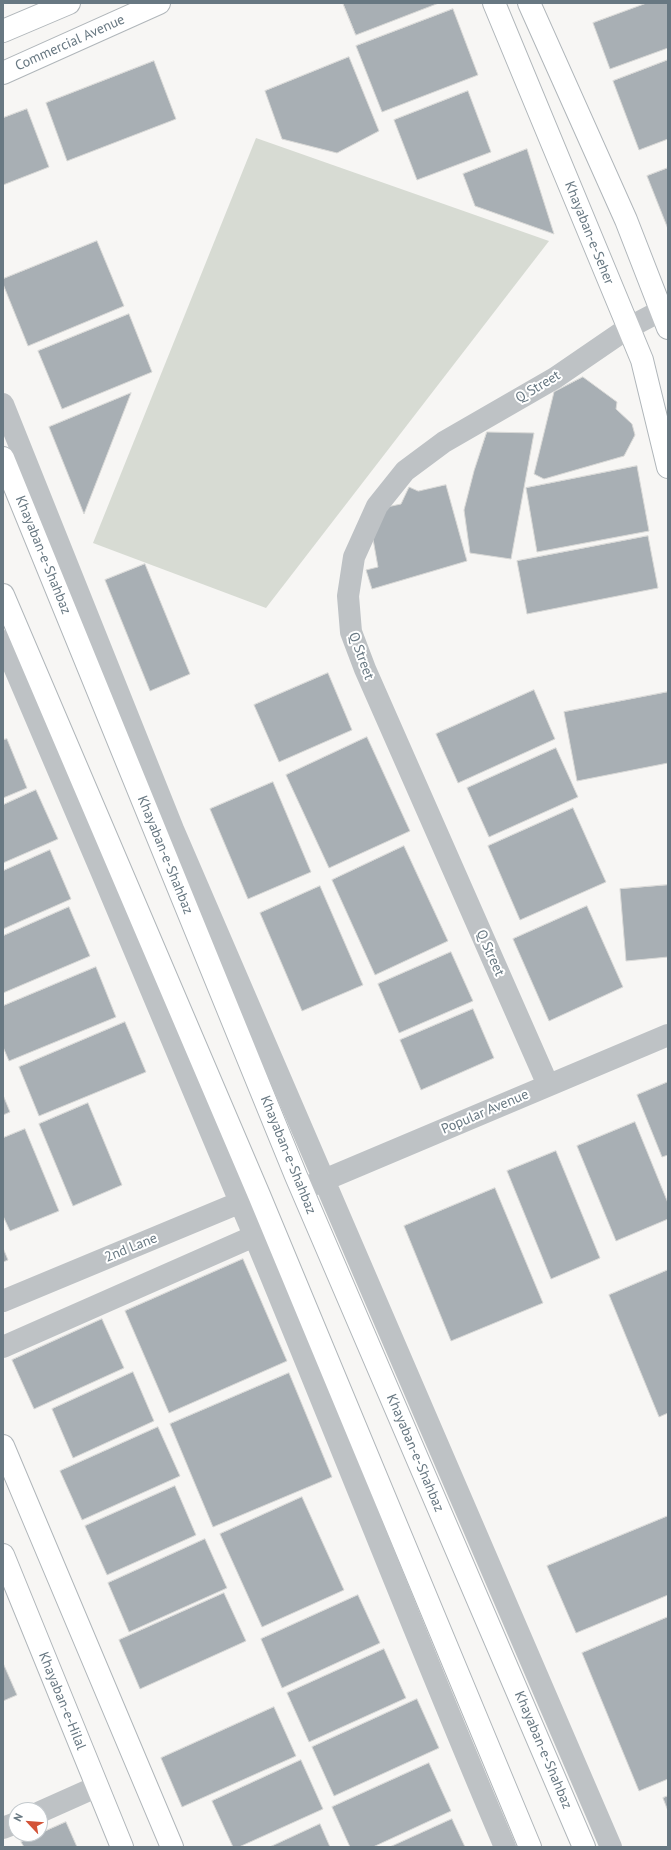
<!DOCTYPE html>
<style>
body{margin:0}
#map{position:relative;width:671px;height:1850px;overflow:hidden;background:#f7f6f4;font-family:"PT Sans",sans-serif}
canvas{display:block}
.frame{position:absolute;inset:0;border:4px solid #687882;pointer-events:none}
.north{position:absolute;left:8px;top:1802px;width:40px;height:40px;box-sizing:border-box;background:#fff;border:1px solid #c3c9cd;border-radius:50%;rotate:296deg;font-size:11px;font-weight:700;line-height:16px;text-align:center;color:#687882}
.north::after{content:'';display:block;margin:auto;width:14px;height:18px;background:#d35337;clip-path:polygon(50% 0,100% 100%,50% 72%,0 100%)}
</style>
<div id="map">
<canvas width="671" height="1850"></canvas>
<div class="frame"></div>
<div class="north">N</div>
</div>
<script>
const context = document.querySelector('canvas').getContext('2d');
context.lineJoin = 'round';
function fill(path, color) {
  context.fillStyle = color;
  context.fill(path, 'evenodd');
}
function strokePath(path, color, width, dash) {
  context.strokeStyle = color;
  context.lineWidth = width;
  context.lineCap = dash ? 'butt' : 'round';
  context.setLineDash(dash || []);
  context.stroke(path);
}
function write(font, color, halo, rows, align = 'center') {
  context.font = font + ' "PT Sans",sans-serif';
  context.lineWidth = 4;
  context.setLineDash([]);
  context.textBaseline = 'middle';
  context.strokeStyle = halo;
  context.fillStyle = color;
  for (const [text, x, y, turn = 0] of rows) {
    context.save();
    context.translate(x, y);
    context.rotate((+turn || 0) * Math.PI / 180);
    context.textAlign = isNaN(turn) ? turn : align;
    if (halo) context.strokeText(text, 0, 0);
    context.fillText(text, 0, 0);
    context.restore();
  }
}
const green = new Path2D(`
 M256,138L549,241L266,608L93,543Z`);
const building = new Path2D(`
 M343,3H439L356,35Z
 M647,3H668V48L610,69L593,23Z
 M453,9L478,75L382,112L356,46Z
 M349,57L379,131L337,153L282,139L265,91Z
 M668,60V139L639,150L613,81Z
 M154,61L176,119L67,161L46,103Z
 M468,91L491,152L417,180L394,120Z
 M27,109L49,167L3,185V118Z
 M527,149L554,234L475,206L463,174Z
 M668,168V229L647,176Z
 M97,241L124,306L28,346L3,284V279Z
 M129,314L152,372L62,409L38,351Z
 M583,377L617,402L616,409L632,424L635,435L624,456L544,479L534,474L554,392Z
 M131,393L84,514L49,427Z
 M487,432L534,433L511,559L470,553L464,510L474,471Z
 M637,466L649,531L537,552L526,488Z
 M446,485L467,561L372,589L366,570L378,567L373,539L387,507L401,504L409,487L418,491Z
 M648,536L658,588L527,614L517,561Z
 M145,564L190,674L150,691L105,580Z
 M328,673L352,730L279,762L254,705Z
 M534,690L555,739L458,783L436,734Z
 M668,692V763L577,781L564,712Z
 M367,737L410,831L329,868L286,775Z
 M7,739L27,788L3,798V740Z
 M556,748L578,797L489,837L467,788Z
 M273,782L311,872L248,899L210,809Z
 M36,790L58,839L3,863V805Z
 M573,808L606,882L520,920L488,846Z
 M404,846L448,941L375,975L332,880Z
 M50,850L71,899L3,929V871Z
 M668,885V957L626,961L620,889Z
 M320,886L363,985L302,1011L260,913Z
 M587,906L623,987L549,1021L513,939Z
 M69,907L90,956L3,993V936Z
 M451,952L473,1001L399,1033L378,984Z
 M96,967L116,1017L9,1061L3,1047V1006Z
 M473,1009L494,1058L421,1090L400,1040Z
 M125,1022L146,1072L39,1116L19,1067Z
 M668,1082V1155L662,1157L637,1095Z
 M3,1095L10,1112L3,1115Z
 M88,1103L122,1185L73,1206L39,1124Z
 M635,1122L668,1203V1219L616,1241L577,1146Z
 M25,1129L59,1211L10,1231L3,1216V1138Z
 M556,1151L600,1258L551,1279L507,1171Z
 M495,1188L543,1303L451,1341L404,1226Z
 M3,1248L8,1260L3,1262Z
 M243,1259L287,1361L169,1413L125,1311Z
 M668,1270V1413L659,1417L609,1295Z
 M102,1319L124,1368L34,1409L12,1360Z
 M133,1372L154,1421L73,1458L52,1409Z
 M289,1373L332,1477L213,1527L170,1424Z
 M158,1427L180,1476L82,1520L60,1471Z
 M175,1486L196,1535L107,1575L85,1526Z
 M302,1497L344,1590L262,1627L220,1534Z
 M668,1516V1595L576,1633L547,1566Z
 M205,1539L227,1588L129,1632L108,1583Z
 M224,1593L246,1641L140,1689L119,1640Z
 M358,1595L380,1643L282,1688L261,1639Z
 M668,1617V1779L639,1791L582,1653Z
 M384,1649L406,1698L309,1742L287,1693Z
 M3,1663L17,1695L3,1701Z
 M417,1699L439,1748L334,1796L312,1747Z
 M274,1707L296,1756L182,1807L161,1758Z
 M301,1760L323,1809L239,1847H233L212,1801Z
 M429,1763L451,1811L373,1847H350L332,1807Z
 M668,1796V1811L663,1798Z
 M452,1819L465,1847H390Z
 M66,1822L77,1847H24L21,1842Z
 M320,1824L330,1847H270Z`);
const street = new Path2D(`
 M3,404L173,829L611,1847
 M3,641C89,840 172,1040 256,1240C340,1442 419,1646 505,1847
 M548,1085L365,669L351,632L348,596L354,557L377,506L405,471L444,442L555,378L628,328L668,307
 M310,1186L668,1035
 M3,1301L253,1197
 M3,1347L268,1230
 M40,1812L96,1787
 M3,1828L16,1823`);
const secondary = new Path2D(`
 M494,3L642,360L668,467
 M529,3L626,220L668,328
 M3,31L69,3
 M3,73L159,3
 M3,458L296,1176L584,1847
 M3,595L259,1195L530,1847
 M3,1446L172,1847
 M3,1555L122,1847`);
const streetNames = [
 ["Commercial Avenue",70,43,-24],
 ["Khayaban-e-Seher",589,233,68],
 ["Q Street",538,387,-31],
 ["Khayaban-e-Shahbaz",43,555,68],
 ["Q Street",361,656,70],
 ["Khayaban-e-Shahbaz",165,855,68],
 ["Q Street",490,953,66],
 ["Popular Avenue",485,1112,-23],
 ["Khayaban-e-Shahbaz",288,1155,68],
 ["2nd Lane",131,1248,-22],
 ["Khayaban-e-Shahbaz",415,1453,67],
 ["Khayaban-e-Hilal",62,1701,68],
 ["Khayaban-e-Shahbaz",543,1750,67]
];
fill(green, '#d7dbd3');
fill(building, '#a8afb4');
strokePath(building, '#d8d8d6', 1);
strokePath(secondary, '#b0b6ba', 24);
strokePath(street, '#bec2c5', 22);
strokePath(secondary, '#fff', 22);
write('14px', '#687882', '#fff', streetNames);
</script>
